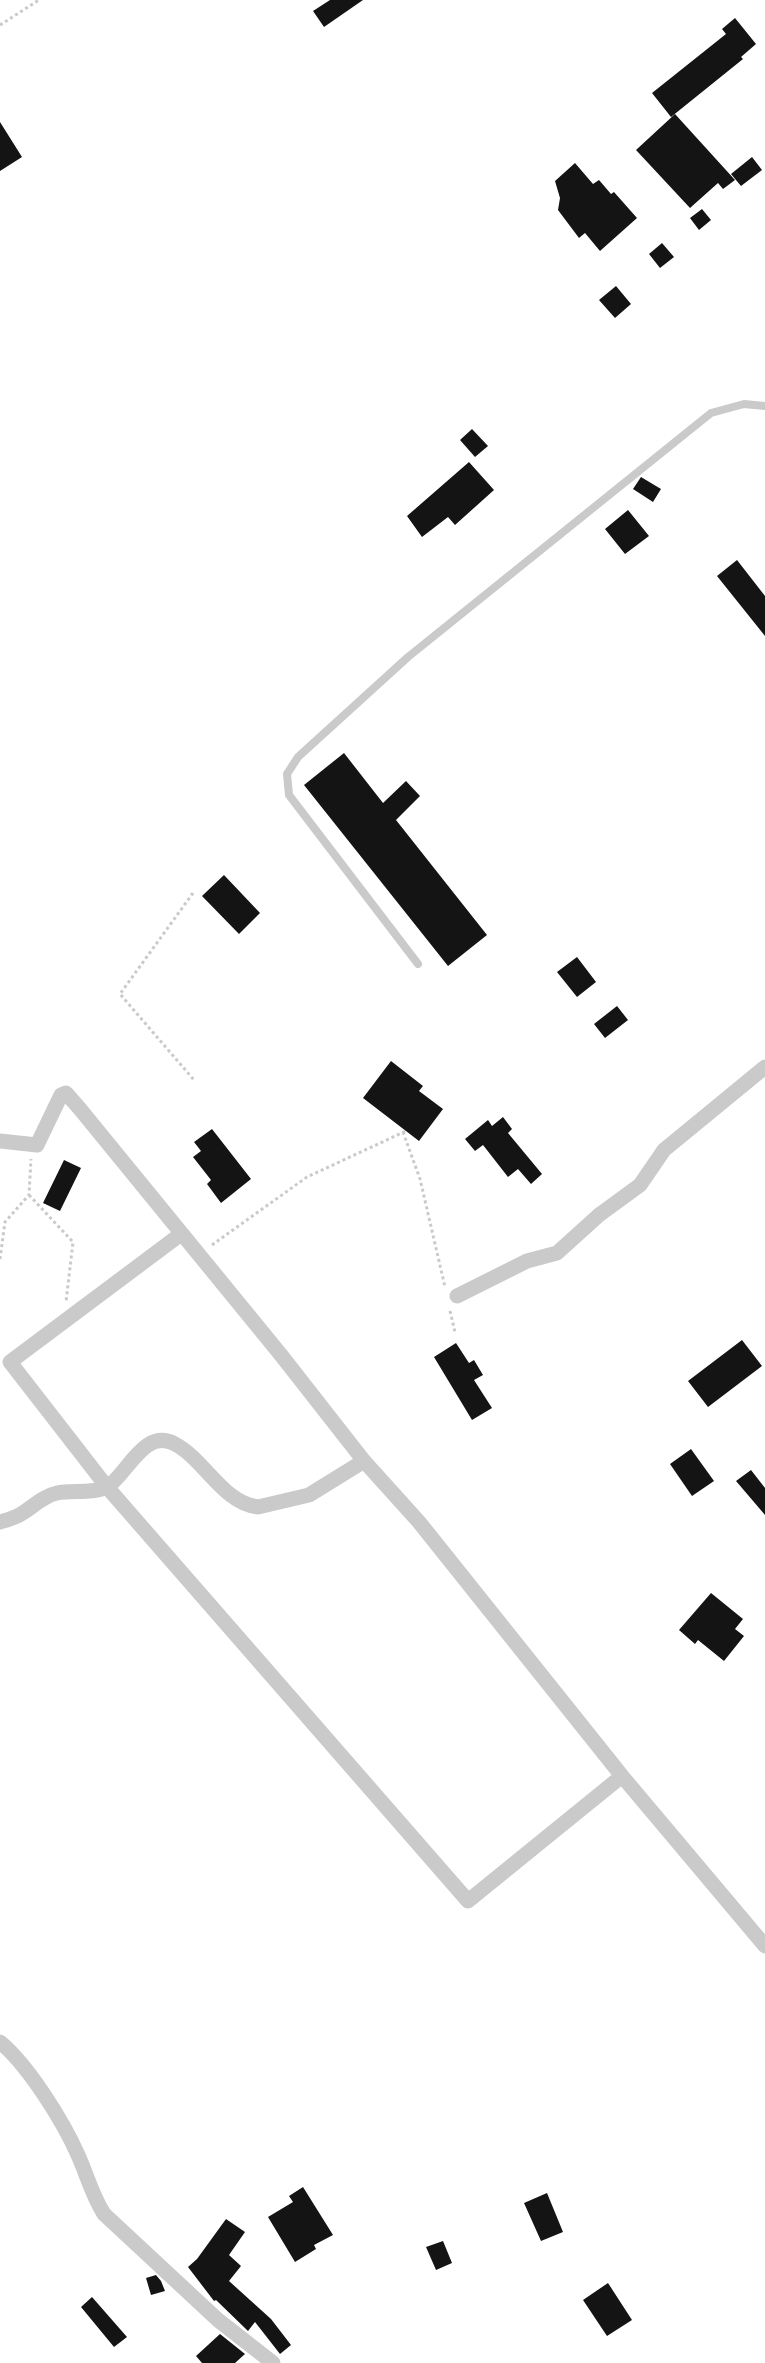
<!DOCTYPE html>
<style>
body{margin:0}
canvas{display:block;background:#fff}
</style>
<canvas width="765" height="2363"></canvas>
<script>
const context = document.querySelector('canvas').getContext('2d');
context.lineJoin = 'round';
function fill(path, color) {
  context.fillStyle = color;
  context.fill(path, 'evenodd');
}
function strokePath(path, color, width, dash) {
  context.strokeStyle = color;
  context.lineWidth = width;
  context.lineCap = dash ? 'butt' : 'round';
  context.setLineDash(dash || []);
  context.stroke(path);
}
const building = new Path2D(`
 M330,0H363L324,27L313,11Z
 M735,18L756,44L741,57L743,59L671,117L652,93L726,34L722,29Z
 M675,114L735,180L723,189L718,183L690,208L636,150Z
 M0,122L22,157L0,171Z
 M752,157L762,170L741,186L731,174Z
 M575,163L593,184L599,180L611,194L614,192L637,218L600,251L585,233L579,238L558,210L560,198L555,181Z
 M702,209L711,220L699,230L690,218Z
 M662,243L674,257L660,268L649,254Z
 M616,286L631,304L615,318L599,300Z
 M472,429L488,446L475,457L460,440Z
 M469,462L494,490L455,525L448,517L422,537L407,516Z
 M641,477L661,489L653,502L633,489Z
 M628,510L649,536L625,554L605,529Z
 M737,560L765,596V636L717,576Z
 M344,753L383,803L406,781L420,796L396,820L487,935L448,966L304,785Z
 M224,875L260,913L239,934L202,896Z
 M577,957L596,982L577,997L557,972Z
 M617,1006L628,1020L605,1038L594,1024Z
 M391,1061L423,1086L419,1091L443,1109L419,1141L363,1098Z
 M503,1117L512,1129L508,1133L542,1174L531,1184L518,1169L508,1177L483,1145L475,1151L465,1139L488,1120L492,1126Z
 M212,1129L251,1179L221,1203L207,1184L211,1180L193,1157L201,1151L194,1142Z
 M64,1160L81,1168L60,1211L43,1203Z
 M742,1340L762,1366L708,1407L688,1381Z
 M456,1343L469,1363L474,1360L483,1375L474,1380L492,1408L472,1420L434,1357Z
 M691,1449L714,1481L692,1496L670,1464Z
 M751,1470L765,1488V1515L736,1481Z
 M711,1593L743,1619L735,1629L744,1636L724,1661L698,1640L695,1644L679,1630Z
 M303,2187L333,2235L314,2245L316,2249L295,2262L268,2217L293,2202L289,2196Z
 M547,2193L563,2232L541,2241L524,2203Z
 M226,2219L245,2232L229,2255L241,2266L229,2281L271,2319L291,2345L280,2354L255,2322L248,2331L216,2300L214,2301L188,2267L197,2259Z
 M443,2241L452,2263L436,2270L426,2247Z
 M156,2275L161,2281L165,2291L151,2295L146,2278Z
 M608,2283L632,2320L607,2336L583,2300Z
 M92,2297L127,2337L114,2347L81,2307Z
 M220,2334L245,2354L235,2363H202L196,2356Z`);
const path = new Path2D(`
 M0,25L39,0
 M193,893L120,994L194,1080
 M403,1132L420,1179L445,1287
 M29,1195L73,1242L66,1302
 M212,1245L307,1177L406,1131
 M0,1259L5,1222L29,1195L31,1159
 M450,1311L455,1332`);
const service = new Path2D(`
 M418,964L289,795L287,774L298,757L408,657L711,413L744,404L765,406`);
const minor = new Path2D(`
 M0,1141L37,1145L61,1095L66,1093L80,1109L281,1355L364,1461L419,1522L622,1776L765,1946
 M181,1234L10,1362L107,1487L468,1901L622,1776
 M457,1296L527,1261L557,1253L599,1215L640,1185L664,1150L765,1067
 M0,1522C7,1520 15,1518 21,1514C33,1507 43,1496 57,1493C72,1490 93,1494 107,1487C127,1475 144,1427 175,1444C205,1460 223,1503 258,1507L309,1495L364,1461
 M0,2042C28,2065 63,2121 78,2155C87,2175 92,2195 104,2214L218,2320L273,2363`);
fill(building, '#141414');
strokePath(path, '#cacaca', 3, [3, 3]);
strokePath(service, '#cacaca', 8);
strokePath(minor, '#cacaca', 15);
</script>
